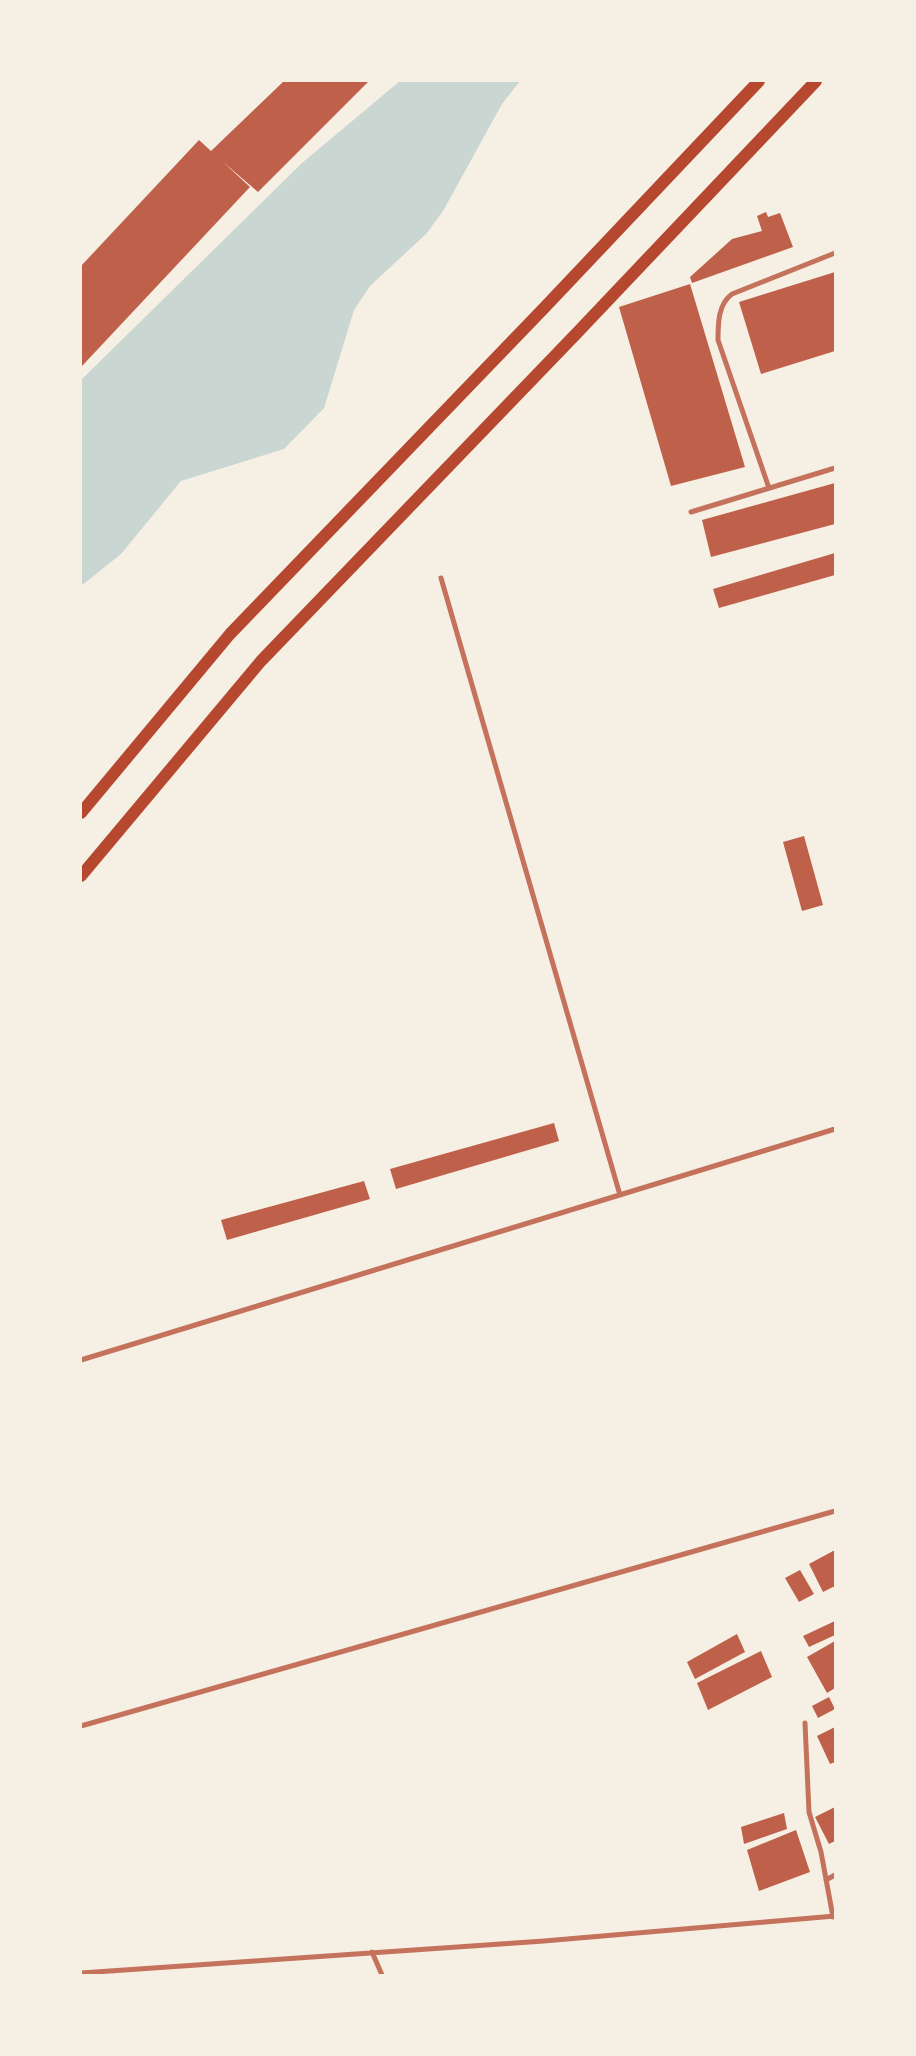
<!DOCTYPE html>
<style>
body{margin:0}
#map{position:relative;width:916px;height:2056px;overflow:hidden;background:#f6efe4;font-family:Bitter,serif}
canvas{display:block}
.frame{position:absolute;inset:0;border:82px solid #f6efe4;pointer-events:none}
</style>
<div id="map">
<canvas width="916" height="2056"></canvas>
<div class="frame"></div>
</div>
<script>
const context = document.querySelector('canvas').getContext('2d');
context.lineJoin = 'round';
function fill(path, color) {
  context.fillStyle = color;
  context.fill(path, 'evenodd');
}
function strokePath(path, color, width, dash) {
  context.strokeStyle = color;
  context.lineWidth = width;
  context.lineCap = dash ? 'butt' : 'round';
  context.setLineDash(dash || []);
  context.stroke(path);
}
const water = new Path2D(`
 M400,81H520L502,104L443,211L426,234L370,286L354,310L324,408L284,449L181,481L121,554L81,586V380L302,163Z`);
const building = new Path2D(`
 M284,81H369L258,192L222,161L250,187L82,366L81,266L199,140L211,151Z
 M766,212L768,217L780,213L793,247L692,283L690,277L732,239L762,231L757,216Z
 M835,272V351L761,374L739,302Z
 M690,284L745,467L671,486L619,307Z
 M835,483V524L711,557L702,520Z
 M835,553V575L719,608L713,589Z
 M804,836L823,905L802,911L783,842Z
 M554,1123L559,1141L396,1189L390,1169Z
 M364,1181L370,1199L227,1240L221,1220Z
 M835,1550V1586L823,1592L809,1564Z
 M800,1570L814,1594L799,1602L785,1578Z
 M835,1621V1635L809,1647L803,1636Z
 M737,1634L745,1652L695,1679L687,1662Z
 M835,1641V1688L827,1693L807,1657Z
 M761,1651L772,1677L708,1710L697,1683Z
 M829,1697L835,1709L818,1718L812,1706Z
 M835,1727V1762L830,1764L817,1736Z
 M835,1807V1841L829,1844L815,1817Z
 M784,1813L787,1829L744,1844L741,1827Z
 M796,1830L810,1872L759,1891L747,1850Z`);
const minor = new Path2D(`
 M769,488L718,340C718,324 718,304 732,294L835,253
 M691,512L835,468
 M441,578L620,1195
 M81,1360L835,1129
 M805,1723L809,1812L821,1852L833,1917
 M81,1726L835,1511
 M826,1880L835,1875
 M372,1952L382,1975
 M81,1973L544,1941L835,1916`);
const primary = new Path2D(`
 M81,813L230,634L545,307L759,81
 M81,876L261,661L575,335L816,81`);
fill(water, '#c9d6d2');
fill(building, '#bf614a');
strokePath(minor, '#c5725c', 5);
strokePath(primary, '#b5482f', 12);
</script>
